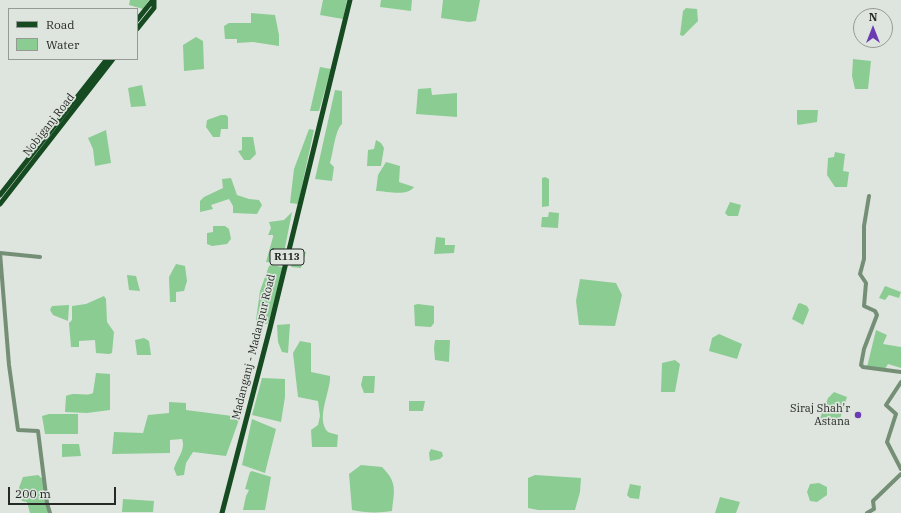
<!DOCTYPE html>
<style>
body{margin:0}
#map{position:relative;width:901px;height:513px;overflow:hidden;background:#dee5de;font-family:"IBM Plex Serif",serif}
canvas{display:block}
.legend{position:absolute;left:8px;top:8px;width:130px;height:52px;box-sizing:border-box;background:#dee5de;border:1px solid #959a95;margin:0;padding:5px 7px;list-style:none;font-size:12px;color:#272927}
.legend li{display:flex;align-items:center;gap:8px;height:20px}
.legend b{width:20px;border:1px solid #959a95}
.north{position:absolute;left:853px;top:8px;width:40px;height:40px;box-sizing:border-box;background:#dee5de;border:1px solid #959a95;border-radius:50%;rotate:0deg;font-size:11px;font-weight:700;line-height:16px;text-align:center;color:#272927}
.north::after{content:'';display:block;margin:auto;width:14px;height:18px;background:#6a3bb2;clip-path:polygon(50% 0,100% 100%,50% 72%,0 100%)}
.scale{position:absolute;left:8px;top:487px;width:108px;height:18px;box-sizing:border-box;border:2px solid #272927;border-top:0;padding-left:5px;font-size:12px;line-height:14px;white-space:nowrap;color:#272927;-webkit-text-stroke:3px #dee5de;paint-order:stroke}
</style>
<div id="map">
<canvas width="901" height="513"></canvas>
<ul class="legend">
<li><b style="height:5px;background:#164b21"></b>Road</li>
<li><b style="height:11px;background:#8bcc93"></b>Water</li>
</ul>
<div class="north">N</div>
<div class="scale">200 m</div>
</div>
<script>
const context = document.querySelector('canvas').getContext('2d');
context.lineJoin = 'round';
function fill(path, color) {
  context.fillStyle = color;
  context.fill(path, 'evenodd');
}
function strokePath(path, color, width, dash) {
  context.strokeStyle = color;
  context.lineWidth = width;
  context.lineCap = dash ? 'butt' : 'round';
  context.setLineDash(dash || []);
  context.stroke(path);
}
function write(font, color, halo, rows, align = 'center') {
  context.font = font + ' "IBM Plex Serif",serif';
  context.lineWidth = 3.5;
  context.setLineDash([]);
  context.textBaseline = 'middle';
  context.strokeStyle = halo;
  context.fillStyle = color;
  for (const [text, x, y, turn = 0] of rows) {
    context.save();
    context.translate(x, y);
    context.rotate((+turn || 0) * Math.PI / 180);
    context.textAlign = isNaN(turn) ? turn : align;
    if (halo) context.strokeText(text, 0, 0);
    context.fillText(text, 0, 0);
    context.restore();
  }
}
const water = new Path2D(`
 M130,0H149L143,9L129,5Z
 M323,0H347L343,19L320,15Z
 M381,0H412L411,11L380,7Z
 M443,0H480L476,21L469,22L441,18Z
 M686,8L697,9L698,21L683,36L680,35L683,11Z
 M251,13L275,15L279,35V46L253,42L237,43V39H225L224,26L229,23H251Z
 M196,37L203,41L204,69L184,71L183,45Z
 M853,59L871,61L868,89H855L852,76Z
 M320,67L331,69L319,111H310Z
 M142,85L146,106L131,107L128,88Z
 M431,88L432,95L457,93V117L416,114L418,89Z
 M335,90L342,91V124C335,130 333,154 330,163L334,167L332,181L315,179Z
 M797,110H818L817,122L798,125L797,123Z
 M221,115H226L228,117V129H221L220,137H213L206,127L207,120Z
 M309,129L314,130L298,204L290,203L294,169Z
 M106,130L111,163L95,166L93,149L88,138Z
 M242,137H253L256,154L250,160H244L238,151L242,150Z
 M376,140L381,143L384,148L381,166H367L368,150L374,149Z
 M835,152L845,154L843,171L849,172L847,187H835L827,175L828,158L834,157Z
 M386,162L400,166L399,182L414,187C407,197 387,191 376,191L378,175Z
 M545,177L549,179V206L542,207V178Z
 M231,178L237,195L249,199L259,200L262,205L257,214L233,213V206L229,199L211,205L213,209L200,212V201L204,197L223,188L222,179Z
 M730,202L741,205L738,216H728L725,213Z
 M292,212L282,263L266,262L273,237V235H268L271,228L269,222L284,220Z
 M549,212L559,213L558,228L541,227L542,217H548Z
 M213,226H225L229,229L231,239L227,244L212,246L207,244V233L213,232Z
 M436,237L445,238V245H455L454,253L434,254Z
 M296,250L306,252L301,268L291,267Z
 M176,264L185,266L187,281L184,291L176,292V302H170L169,277Z
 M271,265L282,267V271L269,321L267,324L258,323L256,320L260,291L269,266Z
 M127,275L136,276L140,291L129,290Z
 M580,279L616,283L622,295L615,326L579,325L576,301Z
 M885,286L901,292L899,298L889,295L885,300L879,298Z
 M104,296L106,299L107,322L114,332L112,353L109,354L96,353L95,340L79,341V347H71L69,323L72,320V306L86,304Z
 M800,303L807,306L809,310L803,325L792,319L798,304Z
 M418,304L434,306V323L431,327L415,326L414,305Z
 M69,305L68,321L53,315L50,310L52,306Z
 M290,324L288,353L282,352L278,342L277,325Z
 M876,330L887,335L883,344L901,347V368L888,364L885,369L867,367Z
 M719,334L742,344L737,359L709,351L712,338Z
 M144,338L149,341L151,355H137L135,340Z
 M435,340H450L449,362L435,360L434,348Z
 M300,341L311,343V372L330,376C331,391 315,419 328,432C330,433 335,434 338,435L337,447H312L311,430L318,425L320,416L318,401L298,397L293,353Z
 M675,360L680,364L675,392H661L662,363Z
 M96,373L110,374V410L87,413L65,412L66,396C75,391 85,397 93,393Z
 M363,376H375L374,393H364L361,385Z
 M262,378L285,379V397L281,422L252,415Z
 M834,392L847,397L838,425L820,418L828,398Z
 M409,401H425L423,411H409Z
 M169,402L186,403V410L240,417L226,456L193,452L186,463L184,475L177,476L174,469C177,458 186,450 182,439L170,440V453L112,454L114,432L143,433L148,415L169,413Z
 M49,414H78V434H45L42,416Z
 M252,419L276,429L265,473L242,465Z
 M62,444H79L81,456L62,457Z
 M431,449L442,452L443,456L440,459L430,461L429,453Z
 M361,465L382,467C398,483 394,491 392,511C381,513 364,513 352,510L349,474Z
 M252,471L271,477L265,510H243L246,496L249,490L245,489L250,472Z
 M38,475L45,481L50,513H30L27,502L22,501L17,493L23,477Z
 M535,475L581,478L580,492L575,510H538L528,508V478Z
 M819,483L827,487V495L817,502L810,501L807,492L810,484Z
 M630,484L641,486L639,499L630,498L627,495Z
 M720,497L740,502L736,513H715Z
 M123,499L154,501L153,512H122Z`);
const minor = new Path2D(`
 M869,196L864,226V259L860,274L866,283L864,306L875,311L877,315L864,349L861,365L863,367L901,372
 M40,257L0,253L9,365L18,430L38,431L47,503L50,513
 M901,382L886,405L896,414L887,442L901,469
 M867,513L874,509L873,501L901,474`);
const major = new Path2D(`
 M137,20L153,0
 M137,29L154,8V0
 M0,195L107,59
 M0,204L113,59
 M222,513L270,328L350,0`);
const markers = [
 [858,415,4,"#6a3bb2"]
];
const shields = [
 [287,257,34]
];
const shieldNames = [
 ["R113",287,257]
];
const streetNames = [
 ["Nobiganj Road",49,125,-52],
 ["Madanganj - Madanpur Road",254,347,-76]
];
const poiNames = [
 ["Siraj Shah'r",850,409],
 ["Astana",850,422]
];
fill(water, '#8bcc93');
strokePath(minor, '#758f77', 4);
strokePath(major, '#164b21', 5);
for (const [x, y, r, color] of markers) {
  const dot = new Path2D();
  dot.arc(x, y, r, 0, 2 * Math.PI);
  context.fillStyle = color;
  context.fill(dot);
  strokePath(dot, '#dee5de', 1.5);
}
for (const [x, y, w] of shields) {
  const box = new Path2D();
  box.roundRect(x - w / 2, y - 8, w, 16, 3);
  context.fillStyle = '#dee5de';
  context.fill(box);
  strokePath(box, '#272927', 1);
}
write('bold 10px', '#272927', null, shieldNames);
write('11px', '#272927', '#dee5de', streetNames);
write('11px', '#272927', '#dee5de', poiNames, 'right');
</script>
